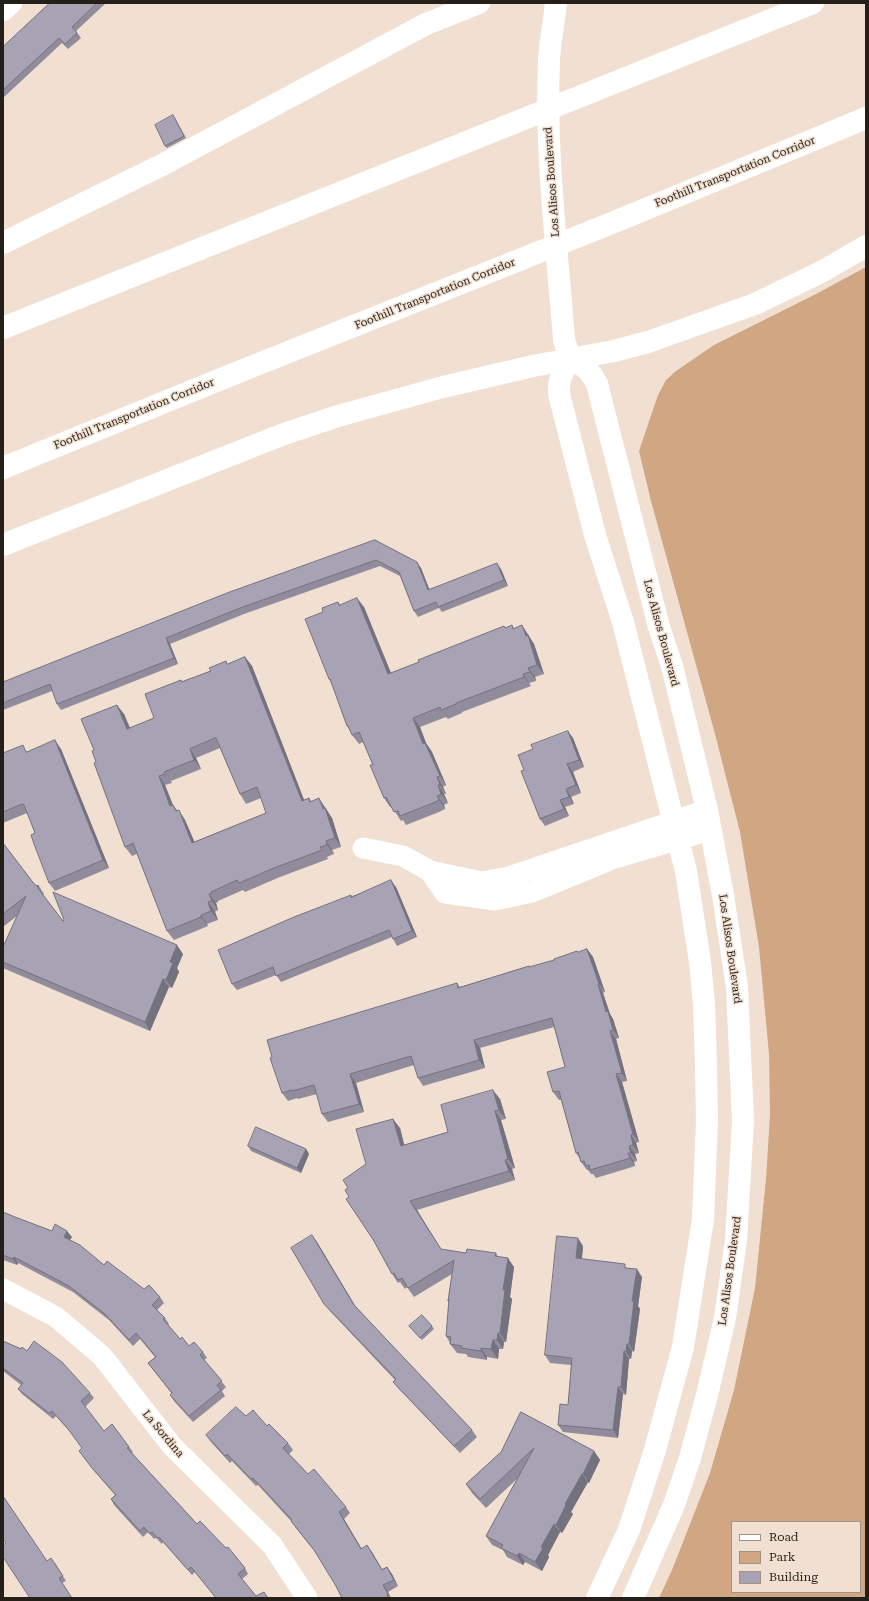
<!DOCTYPE html>
<style>
body{margin:0}
#map{position:relative;width:869px;height:1601px;overflow:hidden;background:#f1e0d1;font-family:"Roboto Serif",serif}
canvas{display:block}
.frame{position:absolute;inset:0;border:4px solid #251f1a;pointer-events:none}
.legend{position:absolute;left:731px;top:1521px;width:130px;height:72px;box-sizing:border-box;background:#f1e0d1;border:1px solid #9f9388;margin:0;padding:5px 7px;list-style:none;font-size:12px;color:#251f1a}
.legend li{display:flex;align-items:center;gap:8px;height:20px}
.legend b{width:20px;border:1px solid #9f9388}
</style>
<div id="map">
<canvas width="869" height="1601"></canvas>
<div class="frame"></div>
<ul class="legend">
<li><b style="height:5px;background:#fff"></b>Road</li>
<li><b style="height:11px;background:#d1a683"></b>Park</li>
<li><b style="height:11px;background:#a7a3b5"></b>Building</li>
</ul>
</div>
<script>
const context = document.querySelector('canvas').getContext('2d');
context.lineJoin = 'round';
function fill(path, color) {
  context.fillStyle = color;
  context.fill(path, 'evenodd');
}
function strokePath(path, color, width, dash) {
  context.strokeStyle = color;
  context.lineWidth = width;
  context.lineCap = dash ? 'butt' : 'round';
  context.setLineDash(dash || []);
  context.stroke(path);
}
function write(font, color, halo, rows, align = 'center') {
  context.font = font + ' "Roboto Serif",serif';
  context.lineWidth = 3;
  context.setLineDash([]);
  context.textBaseline = 'middle';
  context.strokeStyle = halo;
  context.fillStyle = color;
  for (const [text, x, y, turn = 0] of rows) {
    context.save();
    context.translate(x, y);
    context.rotate((+turn || 0) * Math.PI / 180);
    context.textAlign = isNaN(turn) ? turn : align;
    if (halo) context.strokeText(text, 0, 0);
    context.fillText(text, 0, 0);
    context.restore();
  }
}
const green = new Path2D(`
 M866,267V1598H659L672,1570L710,1473L734,1390L755,1288L766,1179L770,1115L769,1054L759,947L740,832L715,734L651,501L639,451L658,395L666,380L676,371L714,345L816,294ZM732,1522H860V1592H732Z`);
const minor = new Path2D(`
 M3,11L12,3
 M363,848L403,856L430,871L481,882L509,877L707,810
 M430,871L445,893L495,900L532,892L612,859L710,830
 M3,1289L56,1317L102,1356L172,1446L272,1545L307,1598`);
const major = new Path2D(`
 M556,3C554,22 550,41 549,60C545,154 557,247 564,340L571,360C585,366 590,370 597,384L659,627L672,666L707,810L723,895L737,987L743,1121L736,1240L725,1318L707,1395L690,1458L674,1505L633,1598
 M571,360C562,372 558,379 559,394L595,535L623,622L686,871L700,962L704,1004L706,1064L707,1121L703,1219L683,1347L655,1450L629,1530L597,1598`);
const highway = new Path2D(`
 M3,243L164,164L426,24L479,3
 M3,328L813,3
 M3,468L236,373L612,223L866,118
 M3,545L284,434L338,416L443,387L533,366L614,351L648,342L755,304L823,271L866,246`);
const wall = new Path2D(`
 M50,3H106L76,31L81,38L68,49L62,43L3,98V47Z
 M175,118L186,138L167,148L165,146Z
 M375,540L421,568L429,589L501,569L508,586L442,612L439,608L418,617L414,611L400,576L380,566L244,614L170,644L178,664L61,710L57,704L52,691L3,710V682Z
 M338,602L340,605L364,607L391,673L419,662L504,626L505,628L512,625L514,628L528,634L530,638L534,644L544,674L535,677L536,681L529,683L531,686L462,712V713L448,719L446,717L420,727L426,743L432,752L446,785L443,787L446,794H444L448,803L444,805L445,809L439,812L406,825L403,820L401,821L392,807H390L384,798L373,765L363,742L359,744L352,735L350,730L347,726L332,684L329,679L323,612Z
 M245,657L252,666L304,800L309,798L311,801L326,808L327,811L332,818L341,847L332,850L334,854L327,857L328,859L280,877L245,892L243,890L218,901V902L216,903L218,910L215,912L218,920L207,924L208,926L174,940L167,931L137,854L132,856L125,847L96,762L94,750L124,714L130,728L154,718L181,680L182,682ZM220,748L240,794L246,804L261,798L266,813L194,842L185,820L173,805L165,785L172,783L171,781L201,769L196,758Z
 M573,738L584,767L573,772L581,793L571,797L574,804L565,807L569,816L545,826L540,819Z
 M61,749L109,868L55,891L49,883L35,833L27,813L3,823V753Z
 M3,843L35,885L39,886L44,894L43,895L63,921L183,954L177,968L179,972L172,988L169,987L150,1031L3,968V947L17,916L3,927Z
 M396,887L417,937L397,946L392,937L281,982L276,975L237,990L232,984L352,896Z
 M587,949L593,957L605,992L603,993L610,1014L613,1019L619,1038L616,1039L627,1081L622,1082L639,1142L636,1143L639,1153L635,1154L637,1161L634,1162L635,1166L629,1168L596,1178L593,1174H591L588,1170H587L581,1162L580,1159L576,1153L561,1100H559L553,1092L565,1067L554,1027L480,1048L485,1068L423,1086L418,1078L414,1065L356,1083L364,1112L328,1122L322,1114L317,1094L298,1099L297,1098L288,1101L282,1093L457,983L460,987L529,966L530,967L554,960Z
 M500,1099L506,1119L501,1120L515,1168L512,1169L515,1180L417,1210L441,1249L466,1253H496L498,1257L514,1267L510,1297L512,1299L506,1342H504L503,1349H499L498,1359L487,1357V1360L468,1357L466,1354L457,1353L450,1344V1343L446,1336L449,1303L448,1301L452,1274L414,1297L407,1287L405,1289L400,1282L398,1283L392,1274L349,1197L348,1188L366,1164L400,1128L404,1145L448,1132Z
 M248,1146L306,1149L309,1154L301,1173L251,1151Z
 M3,1212L15,1217L52,1231L72,1237L70,1240L104,1265L144,1289L160,1297L164,1303L157,1310L165,1318L169,1324L168,1325L180,1339L189,1346L203,1352L207,1358L204,1360L226,1387L222,1391L225,1396L193,1422L174,1401L170,1395L172,1394L148,1363L155,1357L140,1339L133,1346L109,1320L73,1292L18,1263L17,1265L3,1260Z
 M317,1242L356,1307L472,1430L477,1437L460,1453L399,1389L393,1382L395,1380L330,1311L324,1304Z
 M583,1246L582,1259L628,1268L642,1277L638,1306L640,1309L634,1352L632,1351L631,1359H629L626,1395L623,1394L618,1438L563,1432L558,1425L568,1405L571,1365L550,1363L545,1355Z
 M409,1326H432L434,1329L422,1340Z
 M3,1341L27,1351L90,1393L94,1398L85,1407L104,1431L112,1424L133,1452L132,1453L197,1524L245,1568L248,1574L242,1579L256,1596L268,1598H216L195,1572L192,1575L163,1542L162,1544L156,1538L154,1539L148,1532L143,1537L114,1505L111,1499L115,1495L96,1473L83,1456L82,1448L72,1434L56,1416L53,1419L22,1394L18,1389L21,1385L3,1371Z
 M521,1412L594,1451L600,1460L589,1483L588,1482L571,1512L573,1514L562,1533L560,1532L548,1555L549,1557L542,1571L525,1562L523,1565L507,1557L503,1550L492,1545L486,1536L518,1478L486,1508L472,1493L466,1484L501,1452Z
 M246,1416L267,1426L288,1443L293,1450L289,1454L308,1474L346,1507L350,1513L344,1519L361,1548L372,1552L382,1569L387,1567L392,1574L398,1586L388,1592L391,1598H342L336,1586L316,1553L296,1528L291,1521L258,1485L256,1486L232,1461L230,1463L211,1442L206,1435Z
 M6,1543L47,1561L55,1563L66,1581L62,1583Z`);
const shadedWall = new Path2D(`
 M417,562L421,568L432,596L428,590Z
 M497,563L501,569L508,586L504,580Z
 M357,598L364,607L395,683L388,674Z
 M522,625L534,644L544,674L537,665Z
 M166,638L170,644L178,664L174,658Z
 M245,657L252,666L308,810L302,801Z
 M528,668L535,677L536,681L530,672Z
 M523,674L531,686L524,677Z
 M117,705L124,714L134,738L127,729Z
 M413,718L420,727L426,743L432,752L446,785L440,776L423,744Z
 M568,731L573,738L584,767L579,760Z
 M55,740L61,749L109,868L103,860Z
 M190,749L196,758L201,769L194,760Z
 M567,764L573,772L581,793L576,785Z
 M159,776L165,785L177,816L170,806Z
 M437,777L443,787L446,794L440,785Z
 M438,785L444,794L448,803L441,794Z
 M566,789L571,797L574,804L569,797Z
 M437,796L444,805L445,809L439,800Z
 M319,798L332,818L341,847L335,838Z
 M560,800L565,807L569,816L564,809Z
 M179,810L185,820L199,852L192,843Z
 M326,841L332,850L334,854L327,845Z
 M391,880L396,887L417,937L412,931Z
 M209,894L216,903L218,910L212,901Z
 M208,902L215,912L218,920L211,911Z
 M201,915L207,924L208,926L201,917Z
 M177,945L183,954L177,968L179,972L172,988L166,980L170,962Z
 M587,949L593,957L605,992L599,984Z
 M163,979L169,987L150,1031L145,1022Z
 M598,984L603,993L610,1014L613,1019L619,1038L613,1030L606,1012Z
 M610,1031L616,1039L627,1081L622,1073Z
 M474,1040L480,1048L485,1068L479,1060Z
 M350,1074L356,1083L364,1112L359,1104Z
 M616,1074L622,1082L639,1142L633,1134Z
 M493,1090L500,1099L506,1119L499,1110Z
 M495,1111L501,1120L515,1168L508,1159Z
 M393,1119L400,1128L407,1156L401,1146Z
 M631,1135L636,1143L639,1153L633,1145Z
 M629,1146L635,1154L637,1161L631,1153Z
 M306,1149L309,1154L301,1173L297,1168Z
 M628,1153L634,1162L635,1166L630,1158Z
 M505,1160L512,1169L515,1180L509,1171Z
 M410,1201L417,1210L447,1259L441,1249Z
 M67,1231L72,1237L68,1243L64,1237Z
 M312,1235L317,1242L359,1313L354,1305Z
 M578,1238L583,1246L581,1266L576,1258Z
 M14,1257L18,1263L17,1265L13,1259Z
 M508,1258L514,1267L510,1297L512,1299L506,1342L500,1333L503,1290Z
 M637,1269L642,1277L638,1306L640,1309L634,1352L629,1344L632,1301Z
 M498,1333L504,1342L503,1349L497,1340Z
 M493,1340L499,1349L498,1359L491,1349Z
 M627,1344L632,1351L631,1359L626,1352Z
 M481,1348L487,1357V1360L481,1351Z
 M624,1351L629,1359L626,1395L621,1387Z
 M618,1387L623,1394L618,1438L613,1430Z
 M594,1451L600,1460L589,1483L583,1474Z
 M582,1474L588,1482L571,1512L573,1514L562,1533L556,1525L565,1504Z
 M339,1512L344,1519L366,1556L361,1549Z
 M554,1524L560,1532L548,1555L549,1557L542,1571L535,1562L541,1547Z
 M367,1545L372,1552L386,1577L382,1570Z
 M519,1553L525,1562L523,1565L517,1556Z
 M387,1567L392,1574L398,1586L394,1580Z
 M383,1585L388,1592L391,1598L388,1594Z`);
const building = new Path2D(`
 M50,3H97L72,27L77,33L65,44L59,38L3,90V47Z
 M173,115L184,136L165,146L155,125Z
 M375,540L417,562L428,590L497,563L504,580L438,607L436,602L414,611L399,572L376,560L240,608L166,638L174,658L57,704L50,684L3,703V682L227,593Z
 M357,598L388,674L419,662L418,660L504,626L505,628L512,625L513,629L522,625L526,636L528,635L537,665L528,668L530,672L523,674L524,677L456,703V704L441,710L440,707L413,718L423,744L425,743L440,776L437,777L440,785H438L441,794L437,796L439,800L433,803L400,816L398,811L394,812L386,797L384,798L370,765H373L359,732L352,735L348,726H347L330,679H329L305,619L323,612L322,608L338,602L339,605Z
 M245,657L302,801L309,798L310,802L319,798L323,809L325,808L335,838L326,841L327,845L320,847L322,850L274,868L239,883L237,880L211,892L212,893L209,894L212,901L208,902L211,911L201,915V917L167,931L133,843L125,847L94,763L96,762L92,751L94,750L81,719L117,705L127,729L154,718L145,694L181,680V682L211,671L209,668L226,661L227,664ZM216,738L240,794L257,787L266,813L192,843L179,810L176,811L173,805L170,806L159,776L165,774L164,772L194,760L190,749Z
 M568,731L579,760L567,764L576,785L566,789L569,797L560,800L564,809L540,819L521,771L524,770L518,755L533,749L531,745Z
 M55,740L103,860L49,883L34,844L31,835L35,833L24,805L22,804L3,812V753L23,745L26,752Z
 M3,843L35,885L39,886L37,887L63,921L64,920L53,892L177,945L170,962L173,963L166,980L163,979L145,1022L3,962V947L26,896L3,914Z
 M391,880L412,931L393,939L389,930L276,976L273,967L232,984L218,950L294,917L351,895V897Z
 M587,949L599,984H598L606,1012L608,1011L613,1030L610,1031L622,1073L616,1074L633,1134L631,1135L633,1145L629,1146L631,1153H628L630,1158L624,1160L590,1170L589,1165L586,1166L584,1161L581,1162L578,1152L576,1153L559,1091L553,1092L547,1072L565,1067L552,1018L474,1040L479,1060L418,1078L411,1056L350,1074L359,1104L322,1114L314,1085L292,1091V1090L282,1093L270,1058L272,1057L267,1040L457,983L458,988L529,966V967L554,960V959L577,951L578,952Z
 M493,1090L499,1110L495,1111L508,1159L505,1160L509,1171L410,1201L441,1249L466,1253L467,1249L496,1253L495,1256L508,1258L503,1290H505L500,1333H498L497,1340H493L491,1349L481,1348V1351L461,1348L462,1346L450,1344L451,1337L446,1336L449,1299L448,1301L454,1260L408,1288L402,1278L398,1280L394,1273L392,1274L374,1241L346,1199L349,1197L345,1190L348,1188L343,1180L366,1164L356,1129L393,1119L401,1146L448,1132L441,1105Z
 M256,1127L306,1149L297,1168L248,1146Z
 M3,1212L15,1217L52,1231L55,1224L67,1231L64,1237L80,1245L104,1265L107,1261L144,1289L149,1285L160,1297L152,1305L165,1318L163,1319L180,1339L182,1337L189,1346L194,1342L203,1352L200,1355L222,1381L217,1385L221,1390L189,1416L170,1395L172,1393L148,1363L156,1357L136,1333L129,1340L105,1314L69,1286L14,1257L13,1259L3,1255Z
 M312,1235L354,1305L472,1430L454,1446L393,1382L396,1379L324,1304L291,1248Z
 M557,1236L578,1238L576,1258L625,1264V1268L637,1269L632,1301H634L629,1344H627L626,1352L624,1351L621,1387H618L613,1430L558,1425L560,1404L568,1405L572,1358L545,1355Z
 M422,1315L432,1326L420,1338L409,1326Z
 M3,1341L21,1349L22,1347L27,1351L34,1341L62,1362L90,1393L81,1401L104,1431L112,1424L129,1447L127,1448L197,1524L200,1521L226,1548L228,1547L245,1568L238,1574L256,1596L264,1592L268,1598H216L191,1567L188,1570L159,1537L158,1538L152,1532L150,1534L144,1527L140,1531L111,1499L116,1495L92,1468L79,1451L82,1448L68,1429L52,1411L49,1413L18,1389L23,1383L3,1368Z
 M236,1407L246,1416L253,1410L267,1426L269,1424L288,1443L283,1448L308,1474L314,1469L346,1507L339,1512L361,1549L367,1545L382,1570L387,1567L394,1580L383,1585L388,1594L387,1595L388,1598H342L336,1586L314,1550L291,1521L292,1520L253,1478L251,1479L227,1454L225,1456L206,1435Z
 M521,1412L594,1451L583,1474H582L565,1504L566,1505L556,1525L554,1524L541,1547L543,1548L535,1562L519,1553L517,1556L501,1548L503,1545L486,1536L534,1448L480,1499L466,1484L501,1452Z
 M3,1496L47,1561L51,1558L63,1576L59,1578L72,1598H30L3,1557V1545L6,1543L3,1539Z`);
const streetNames = [
 ["Foothill Transportation Corridor",735,172,-22],
 ["Los Alisos Boulevard",552,182,-94],
 ["Foothill Transportation Corridor",435,294,-22],
 ["Foothill Transportation Corridor",134,414,-22],
 ["Los Alisos Boulevard",661,633,75],
 ["Los Alisos Boulevard",730,949,82],
 ["Los Alisos Boulevard",730,1271,-82],
 ["La Sordina",163,1434,50]
];
fill(green, '#d1a683');
strokePath(minor, '#fff', 21);
strokePath(major, '#fff', 22);
strokePath(highway, '#fff', 22);
fill(wall, '#908c9c');
fill(shadedWall, '#75727f');
fill(building, '#a7a3b5');
strokePath(building, '#75727f', 1);
write('11px', '#251f1a', '#f1e0d1', streetNames);
</script>
